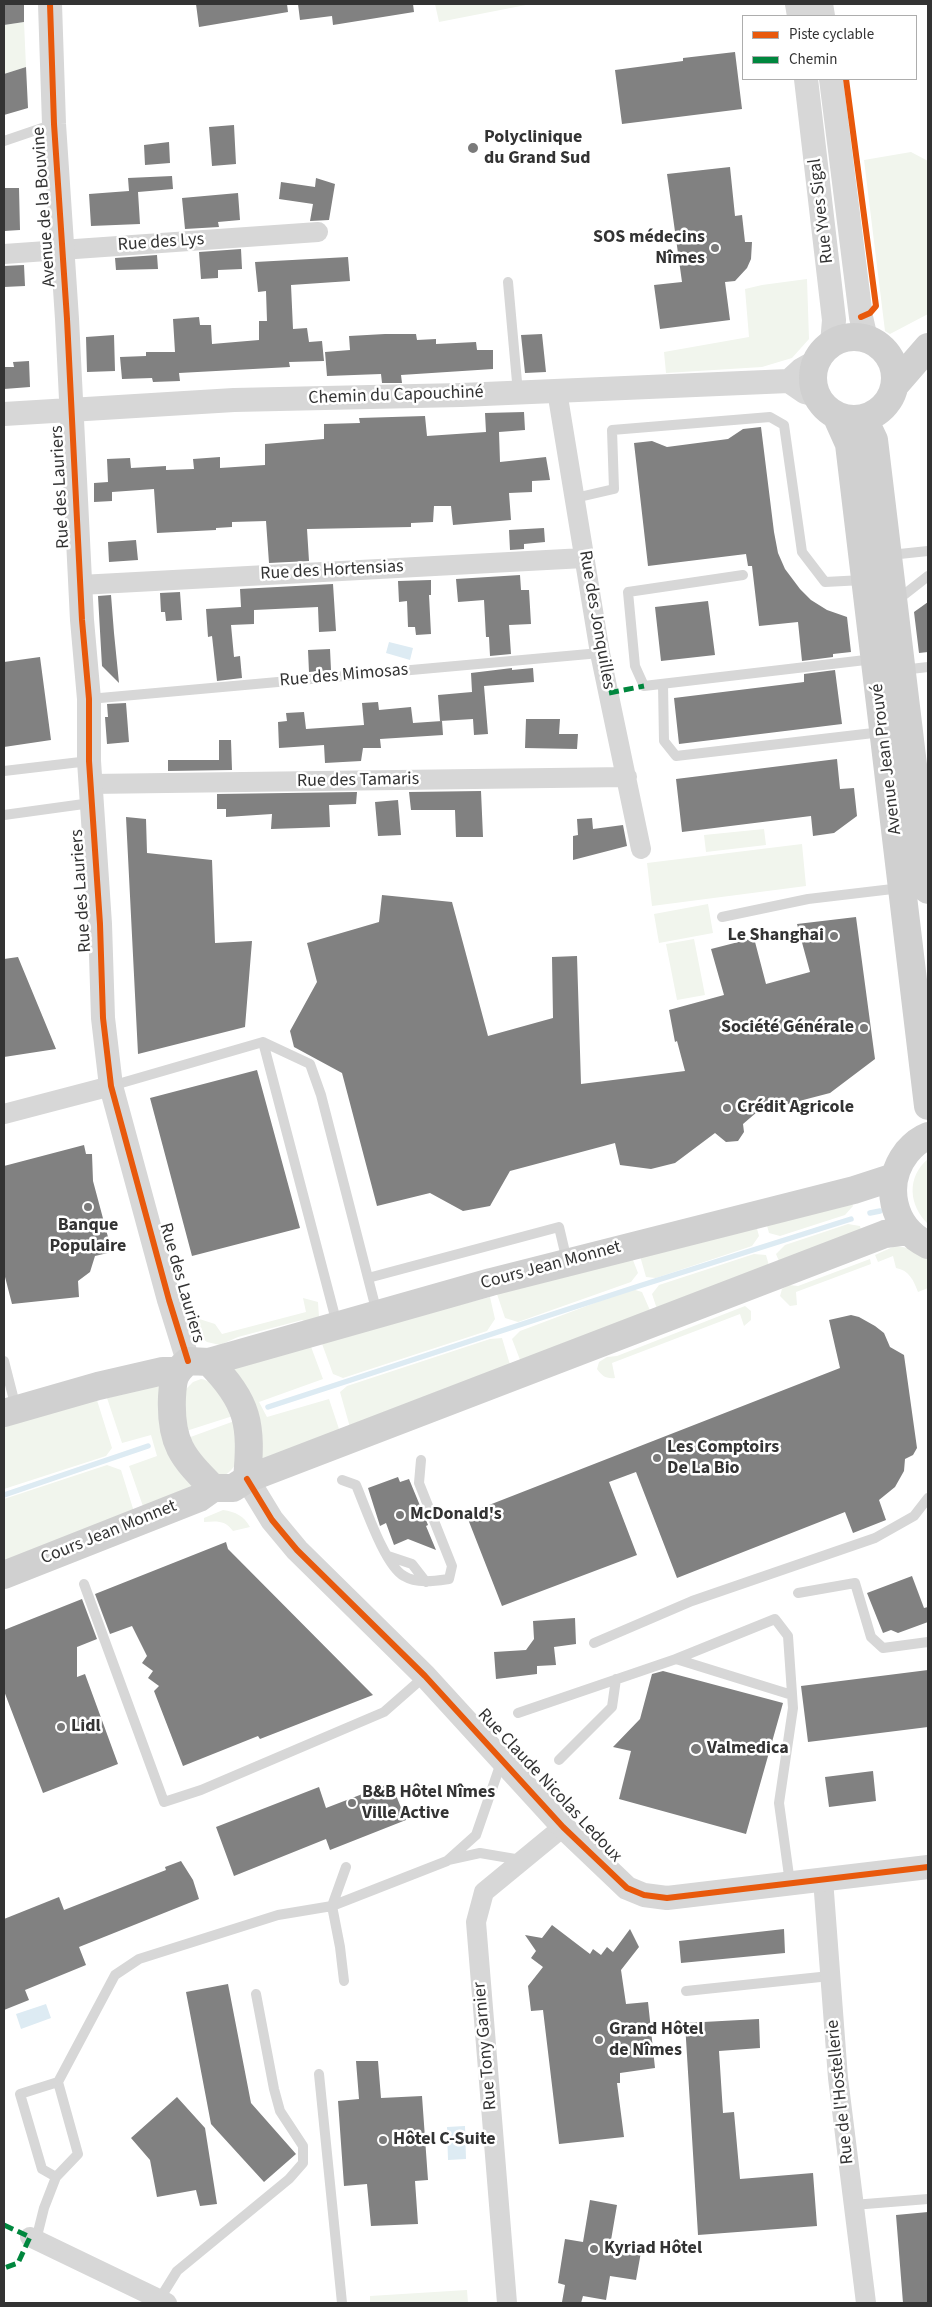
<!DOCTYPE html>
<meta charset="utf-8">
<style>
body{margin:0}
#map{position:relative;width:932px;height:2307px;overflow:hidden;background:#fff;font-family:"Source Sans 3",sans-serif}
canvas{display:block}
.frame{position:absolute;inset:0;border:5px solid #333;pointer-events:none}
.legend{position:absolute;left:742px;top:15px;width:175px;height:65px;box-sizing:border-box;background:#fff;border:1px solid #adadad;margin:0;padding:6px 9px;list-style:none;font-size:15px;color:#333}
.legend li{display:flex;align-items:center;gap:10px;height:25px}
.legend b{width:25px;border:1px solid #adadad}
</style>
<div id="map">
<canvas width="932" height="2307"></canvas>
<div class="frame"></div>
<ul class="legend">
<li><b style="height:6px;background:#e8590c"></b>Piste cyclable</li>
<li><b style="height:6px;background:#00873e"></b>Chemin</li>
</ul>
</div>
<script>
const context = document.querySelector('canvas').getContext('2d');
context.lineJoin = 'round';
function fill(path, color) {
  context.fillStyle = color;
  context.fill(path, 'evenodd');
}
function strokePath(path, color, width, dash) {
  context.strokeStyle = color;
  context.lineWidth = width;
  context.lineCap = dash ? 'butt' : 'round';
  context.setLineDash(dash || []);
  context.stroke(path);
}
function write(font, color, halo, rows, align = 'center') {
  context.font = font + ' "Source Sans 3",sans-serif';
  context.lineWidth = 5;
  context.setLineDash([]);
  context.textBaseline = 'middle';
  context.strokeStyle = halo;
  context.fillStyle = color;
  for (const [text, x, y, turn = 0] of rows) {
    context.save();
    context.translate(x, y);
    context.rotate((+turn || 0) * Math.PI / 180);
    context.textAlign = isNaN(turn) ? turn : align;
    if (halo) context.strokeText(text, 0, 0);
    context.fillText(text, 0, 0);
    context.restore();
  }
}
const green = new Path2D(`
 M435,4H531L439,22Z
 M24,22L26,67L4,74V25Z
 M911,152L928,161V314L890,334L885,331L864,160Z
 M807,279L809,339L792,358L762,367L666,373L664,352L749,337L745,289L762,285Z
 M764,829L766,845L706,852L704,835Z
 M802,844L806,886L652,906L647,863Z
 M708,904L713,933L659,943L654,914Z
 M694,939L705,995L677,1000L666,944Z
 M928,1159V1224C909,1206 906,1177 928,1159Z
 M850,1199L853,1206L845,1215L780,1236L769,1233L766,1222Z
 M848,1224L860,1226L862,1235L781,1266L776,1254L785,1245Z
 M756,1225L759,1236L752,1246L656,1278L646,1277L640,1256Z
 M895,1246C906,1247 921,1250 928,1259V1288L918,1292C914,1281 909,1270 896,1268L893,1256L878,1262L875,1255Z
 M754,1254L766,1255L770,1269L658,1312L652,1294L659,1285Z
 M631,1255L638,1273L631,1282L518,1322L505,1318L497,1294Z
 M870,1259L871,1264L796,1292L797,1305L790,1306L780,1296L782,1289L789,1285L798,1286Z
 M632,1289L642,1292L652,1315L522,1365L512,1339L520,1331Z
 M490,1297L495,1319L487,1331L343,1378L333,1374L321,1341Z
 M303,1298L318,1302L319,1317L308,1323L302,1320L238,1337L220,1345L207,1342L195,1332L189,1323L193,1317L215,1324L222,1334L306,1312Z
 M745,1306L751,1311V1320L744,1326L740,1314L612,1363L615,1378C606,1379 602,1376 597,1369L599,1362L607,1357L617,1356Z
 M502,1338L511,1368L351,1431L340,1392L347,1386L490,1339Z
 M310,1344L323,1379L259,1402L267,1417L329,1399L341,1435L265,1463L260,1457L233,1365Z
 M201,1379C217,1381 227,1403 236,1415L183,1432L186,1389L193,1382Z
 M159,1386L194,1485L145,1512L129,1466L157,1456L151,1435L122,1443L107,1398Z
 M96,1397L112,1448L106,1456L4,1489V1423Z
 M240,1419C239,1439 244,1464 225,1475L213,1473L185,1439Z
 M107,1465L121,1470L135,1515L4,1565V1499Z
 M223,1510C236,1512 244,1516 250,1527L233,1531C225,1520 217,1521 204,1522V1518Z
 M467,2290L468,2303H370V2296Z`);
const water = new Path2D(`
 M389,642L413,648L410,660L386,653Z
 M46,2004L51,2018L21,2029L16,2014Z
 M465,2126L466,2159L448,2160L447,2127Z`);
const stream = new Path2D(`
 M870,1213L880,1211
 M268,1407L639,1286L851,1219
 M4,1495L148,1446`);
const building = new Path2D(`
 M4,4H24V22L4,25Z
 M196,4H287L288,12L199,27Z
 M298,4H413L414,12L333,25L332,16L300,20Z
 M735,52L742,109L622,124L615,70L683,61V58Z
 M26,67L28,108L4,115V74Z
 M234,125L236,164L212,166L209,127Z
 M169,142L170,163L145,165L144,145Z
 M730,167L735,216L742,215L745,242H752L751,259L747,268L735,281L725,282L730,320L660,329L654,285L682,282L667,174Z
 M172,176L173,189L138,192L140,224L91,226L89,194L129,191L128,178Z
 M316,178L335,184L329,220L310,221L313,204L279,199L281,182L315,187Z
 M4,188H19L20,230L4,231Z
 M238,193L240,220L218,222L219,227L185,229L182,198Z
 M241,249L242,269L218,270V278L201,279L199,252Z
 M157,255L158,269L116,270L115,258Z
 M348,257L350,281L291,285L293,329L307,328L309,342L322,341L324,361L289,362L290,367L179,373L180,381L153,382L152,378L122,379L120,357L146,356V352H175L173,319L199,317L200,325H211L212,344L259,340V321H267L266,291L258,292L255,262Z
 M24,265L25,286L4,287V266Z
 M385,334H416L417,340L436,339V344L476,342L477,350H493V369L401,375L402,383H382L381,374L327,376L325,352L350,350L349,336Z
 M542,334L546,372L525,373L521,335Z
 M114,335L115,371L87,372L86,337Z
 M29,361L30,387L4,389V367H14L13,362Z
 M524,412L525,430L499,432L500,462L546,457L550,480L532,481V492L509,493L511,520L453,525L451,506H434L433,522L411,523V527L307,529L309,561L269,563L266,521L232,522V527L216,528V530L157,533L154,489L112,492V501L94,502V483L108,482L107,459L130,458L131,468L166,466V470L194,469L193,459L220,457V468L265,465V444L324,439V424L360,423L359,418L425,416L427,436L486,432L485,413Z
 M761,427L774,532L778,553L785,569L800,589L811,600L827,610L847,617L851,652L833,654V657L802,661L798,622L759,626L752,566H748L746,554L648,566L634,443L652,441L667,447L728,439L743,429Z
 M544,528L545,542L524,544V549L510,550L509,530Z
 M136,540L138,560L109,562L108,542Z
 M520,575L521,590H529L531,624L509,625L511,654L490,656L489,637H486L484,600L458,602L456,579Z
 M431,580V595H429L431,634L416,635L415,627H408L407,601L399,602L398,581Z
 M333,584L336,631L319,632L318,607L254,610V624L231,625L234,657L240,656L242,678L217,681L212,636L208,637L206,609L241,607L240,589Z
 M180,592L182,620L166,621L165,612H161L160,593Z
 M111,595L114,633L119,683L102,666L98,596Z
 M708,601L715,655L661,661L655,607Z
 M928,602V652L919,653L914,612Z
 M330,649L331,670L309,672L308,650Z
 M40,657L51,740L4,747V662Z
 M512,668V670L533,668L534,682L484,686L488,734L474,735L473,719L440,721L438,695L472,692L471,673Z
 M835,670L842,724L679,744L674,698L804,682V674Z
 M378,702L379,710L411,707L413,723L442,721L443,735L380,739L381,748H363L361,761L325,763L324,745L279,748L278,722L287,721L286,713L304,712L306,729L364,725L362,703Z
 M126,703L129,742L107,744L105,717H108L107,704Z
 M526,719H560L559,734H578L577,749L525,748Z
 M219,740H231L232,770L168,771V760H219Z
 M837,759L840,789L854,788L857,816L834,833L813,836L811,816L682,832L676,779Z
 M481,791L483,837H456L455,810H411L409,792Z
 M357,792L356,804L329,805L330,827L271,829L272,814L226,817V809H217V794Z
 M398,800L401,835L378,836L375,802Z
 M126,817L146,819L147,853L212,860L215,943L252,941L245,1027L138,1054Z
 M592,818L593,829L623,825L627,846L573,860V836L578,835L577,819Z
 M382,895L452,902L488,1036L553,1018L552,957L577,956L581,1084L685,1071L677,1041L675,1042L669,1010L724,995L711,949L754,938L766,984L810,972L797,924L856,917L875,1059L830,1093L757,1112L743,1124L744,1132L738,1141L726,1142L715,1133L675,1163L651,1169L620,1165L615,1143L510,1171L490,1206L463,1211L430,1193L377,1206L342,1073L294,1047L290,1031L317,982L307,943L379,922Z
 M18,957L56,1049L4,1057V959Z
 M257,1070L300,1228L192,1256L150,1098Z
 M84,1145L86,1154H92L93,1181L112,1252L95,1256L90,1272L78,1281L79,1297L12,1304L4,1273V1166Z
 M851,1315L859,1317L875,1326L884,1333L890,1347L904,1355L917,1448L913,1455L905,1459L904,1471L895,1487L879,1500L886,1520L853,1533L845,1512L677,1578L636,1472L609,1482L637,1555L502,1606L466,1514L840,1368L829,1320Z
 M398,1477L400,1482L409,1479L428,1525L426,1526L436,1550L408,1539L394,1545L386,1523L380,1526L368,1488Z
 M226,1542L228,1549L373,1695L260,1739L258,1736L183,1766L154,1691L159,1686L148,1678L153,1671L142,1663L147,1656L132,1626L110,1634L95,1594Z
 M912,1576L924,1608L928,1607V1622L898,1633L891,1630L883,1633L867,1593Z
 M82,1599L97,1639L77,1647V1677L85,1674L118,1764L43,1793L4,1691V1630Z
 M575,1618L576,1644L554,1647L556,1665L537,1666V1674L496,1679L494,1652L526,1650L534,1639L533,1621Z
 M928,1670V1727L808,1742L801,1686Z
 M663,1671L783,1703L746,1834L619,1799L631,1751L613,1747L640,1719L652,1674Z
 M873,1771L876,1801L829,1807L825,1777Z
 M391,1783L406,1820L330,1850L326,1839L234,1876L216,1827L319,1787L326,1808Z
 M181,1861L193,1880L199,1899L79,1947L86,1965L25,1990L29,2000L4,2010V1919L59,1897L64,1910L166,1870L165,1867Z
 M552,1925L590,1954L593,1949L601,1955L607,1947L613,1952L630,1929L639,1947L621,1970L626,2004L648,2002L655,2068L620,2073V2083H617L624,2137L559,2144L543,2010L531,2011L528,1986L543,1967L531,1958L536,1951L525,1935L542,1938Z
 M784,1929L785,1953L681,1963L679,1941Z
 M228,1984L251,2103L296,2154L264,2182L211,2124L186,1992Z
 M759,2019L760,2048L719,2051L723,2113L734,2112L740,2179L813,2173L817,2226L698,2235L685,2023Z
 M356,2061H378L381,2098L422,2096L428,2180L415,2181L418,2224L371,2226L367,2184L344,2186L338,2101L359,2099Z
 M177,2097L205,2128L217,2204L200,2206L196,2190L157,2197L150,2160L131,2138Z
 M590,2200L617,2205L610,2246L641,2252L636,2280L610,2276L606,2300L583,2296L581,2303L562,2302L565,2285L558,2283L565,2239L583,2242Z
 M928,2212V2303H903L896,2215Z`);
const service = new Path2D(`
 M4,141L54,124
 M508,282L518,393
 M575,498L614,489L612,430L770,417L784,425L802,552L825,582L863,580
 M890,555L928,551
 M743,575L628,592L635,666L644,686L874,659
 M896,601L928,576
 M902,670L928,667
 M663,684L664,741L676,756L882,732
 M89,699L600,653
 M4,771L89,761
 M4,815L91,803
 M722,917L808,899L901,888
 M263,1042L310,1064L321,1095L368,1278L559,1227L567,1261
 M111,1086L263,1042L337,1324
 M368,1278L377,1313
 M4,1361L16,1408
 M342,1480L356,1485C365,1506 385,1566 404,1576C417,1584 435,1581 449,1579L452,1566L419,1483L421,1460
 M388,1556L412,1564L426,1582
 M84,1584L164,1802L201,1790L384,1712L425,1676
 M798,1593L855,1583L871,1637L883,1648L928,1642
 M594,1643L692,1601L875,1538L914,1516L928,1498
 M518,1713L676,1659
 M559,1760L612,1707L616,1679
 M448,1860L480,1853L521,1860
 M790,1883L779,1803L793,1708L788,1636L775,1619L676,1659L792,1695
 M344,1981L340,1947L332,1906L447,1861L476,1835L502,1760
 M686,1991L830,1976
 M319,2074L342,2303
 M58,2082L115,1975L139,1959L278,1915L332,1906L346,1867
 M853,2205L928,2199
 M36,2240L44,2208L56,2177L78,2154L58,2082L20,2094L42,2169L56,2177
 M159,2300L177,2271L289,2179L303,2163V2146L280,2111L274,2089L256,1994`);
const minor = new Path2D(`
 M4,254L318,232
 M557,391L600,653L641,849
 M80,585L584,558
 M90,784L627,777
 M4,1114L111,1086
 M823,1879L838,2078L866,2303
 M30,2237L167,2303
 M507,2303L476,1922L484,1892L563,1827`);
const tertiary = new Path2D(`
 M50,4L54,124L67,319L82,620L89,699V761L100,924L103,1018L111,1086L169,1300L188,1361
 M797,4L799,16
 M821,4L823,16
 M806,79L834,320L832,344
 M831,79L861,317L866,339
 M789,381L801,370L817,361
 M789,381L805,392L817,395
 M4,414L234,400L461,395L789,381
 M247,1479L272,1520L297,1550L425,1676L563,1827L627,1888L644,1895L667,1898L928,1867`);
const secondary = new Path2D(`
 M813 378a41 41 0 1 1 82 0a41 41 0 1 1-82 0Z
 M895,385L928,347
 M836,415L849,444L928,1106
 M864,419L874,440L928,890
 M928,1136C920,1139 912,1146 907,1152C882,1184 892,1228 928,1245
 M209,1362L491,1282L854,1190L894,1177
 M4,1413L98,1386L163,1371H176
 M247,1479C252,1425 249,1402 209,1362L188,1361C174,1373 173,1378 172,1397C170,1443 182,1457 213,1488H233L247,1479L885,1234L908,1231
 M4,1575L199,1498L213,1488`);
const quiet = new Path2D(`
 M609,693L644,686
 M4,2225L30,2237L18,2263L4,2268`);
const cycleway = new Path2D(`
 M50,4L54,124L67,319L82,620L89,699V761L100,924L103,1018L111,1086L169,1300L188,1361
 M846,79L876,306L870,313L861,317
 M247,1479L272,1520L297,1550L425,1676L563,1827L627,1888L644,1895L667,1898L928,1867`);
const markers = [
 [473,148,6,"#7a7a7a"],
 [715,248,5,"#7a7a7a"],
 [834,936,5,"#7a7a7a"],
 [864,1028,5,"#7a7a7a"],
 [727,1108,5,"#7a7a7a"],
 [88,1207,5,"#7a7a7a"],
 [657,1458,5,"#7a7a7a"],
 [400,1515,5,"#7a7a7a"],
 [61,1727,5,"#7a7a7a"],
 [696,1749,6,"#7a7a7a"],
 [352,1803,5,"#7a7a7a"],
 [599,2040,5,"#7a7a7a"],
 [383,2140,5,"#7a7a7a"],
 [594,2249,5,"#7a7a7a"]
];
const poiNames = [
 ["Polyclinique",484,138],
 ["du Grand Sud",484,159],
 ["SOS médecins",705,238,"right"],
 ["Nîmes",705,259,"right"],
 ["Le Shanghai",824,936,"right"],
 ["Société Générale",854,1028,"right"],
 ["Crédit Agricole",737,1108],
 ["Banque",88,1226,"center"],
 ["Populaire",88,1247,"center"],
 ["Les Comptoirs",667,1448],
 ["De La Bio",667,1469],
 ["McDonald's",410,1515],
 ["Lidl",71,1727],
 ["Valmedica",707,1749],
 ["B&B Hôtel Nîmes",362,1793],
 ["Ville Active",362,1814],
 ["Grand Hôtel",609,2030],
 ["de Nîmes",609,2051],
 ["Hôtel C-Suite",393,2140],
 ["Kyriad Hôtel",604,2249]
];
const streetNames = [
 ["Avenue de la Bouvine",45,207,-94],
 ["Rue Yves Sigal",822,211,-97],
 ["Rue des Lys",161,243,-4],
 ["Chemin du Capouchiné",396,396,-2],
 ["Rue des Lauriers",61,487,-93],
 ["Rue des Hortensias",332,571,-3],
 ["Rue des Jonquilles",596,620,80],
 ["Rue des Mimosas",344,676,-5],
 ["Avenue Jean Prouvé",887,759,-97],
 ["Rue des Tamaris",358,781,-1],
 ["Rue des Lauriers",82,891,-94],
 ["Cours Jean Monnet",551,1266,-15],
 ["Rue des Lauriers",181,1283,74],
 ["Cours Jean Monnet",109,1533,-22],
 ["Rue Claude Nicolas Ledoux",549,1786,47],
 ["Rue Tony Garnier",486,2046,-95],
 ["Rue de l'Hostellerie",841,2092,-96]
];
fill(green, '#f1f5ed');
fill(water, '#ddebf3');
strokePath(stream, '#ddebf3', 5.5);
fill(building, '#818181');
strokePath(service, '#d7d7d7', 10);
strokePath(minor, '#d7d7d7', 20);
strokePath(tertiary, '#d7d7d7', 24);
strokePath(secondary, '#d0d0d0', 28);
strokePath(quiet, '#00873e', 5, [10, 5]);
strokePath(cycleway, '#e8590c', 6);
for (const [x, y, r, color] of markers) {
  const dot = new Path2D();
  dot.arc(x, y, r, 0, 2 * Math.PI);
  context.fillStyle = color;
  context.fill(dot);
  strokePath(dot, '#fff', 2);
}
write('bold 18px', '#333', '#fff', poiNames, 'left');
write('18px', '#333', '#fff', streetNames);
</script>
